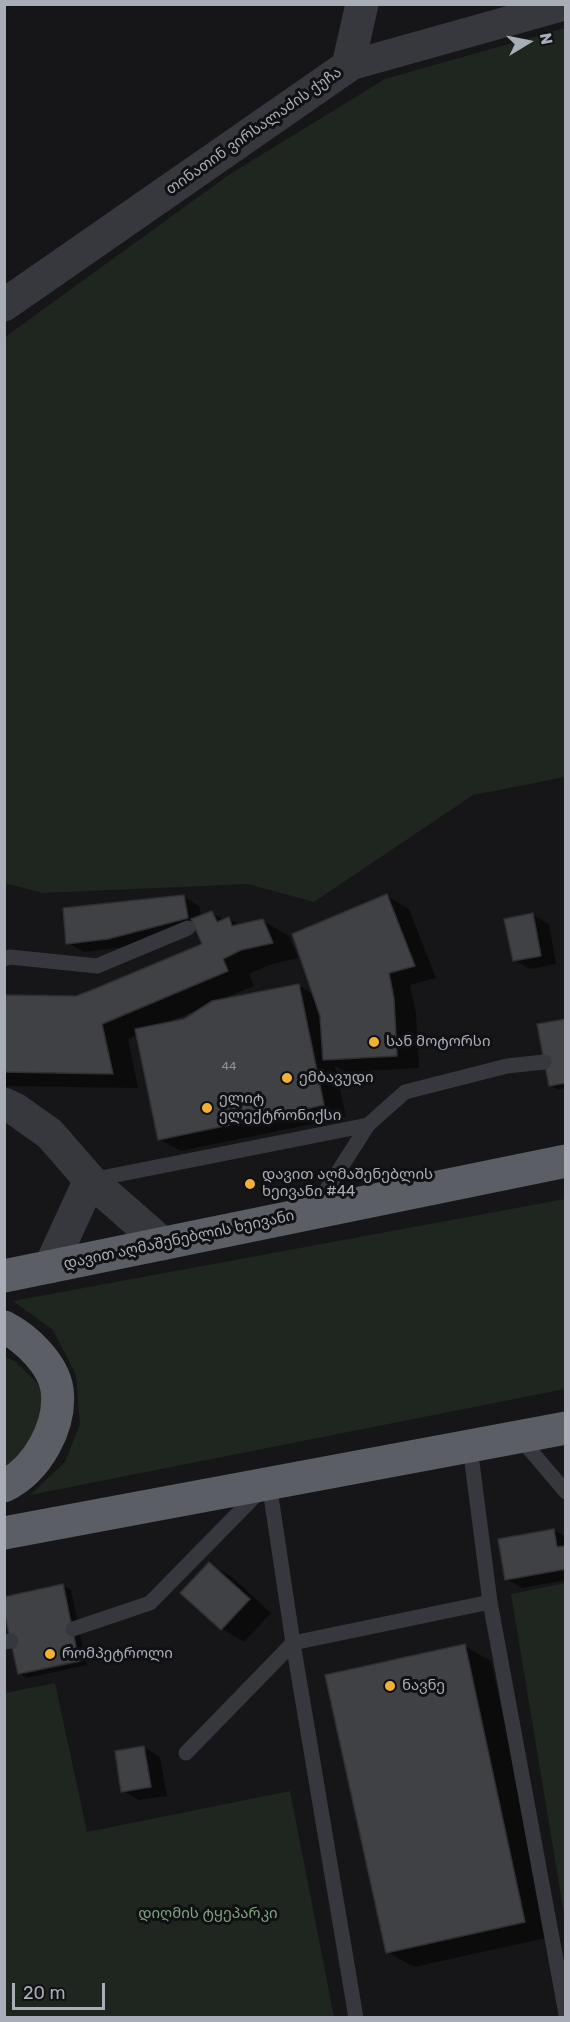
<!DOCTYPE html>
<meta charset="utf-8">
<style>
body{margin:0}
#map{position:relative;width:570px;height:2022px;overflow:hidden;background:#161618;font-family:Rubik,sans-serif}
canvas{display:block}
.frame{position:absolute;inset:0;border:6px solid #a8adb8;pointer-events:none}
.north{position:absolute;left:498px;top:12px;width:60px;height:60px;-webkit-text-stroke:4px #111113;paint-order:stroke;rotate:80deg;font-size:16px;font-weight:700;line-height:24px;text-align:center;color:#a8adb8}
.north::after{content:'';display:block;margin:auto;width:21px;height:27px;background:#a8adb8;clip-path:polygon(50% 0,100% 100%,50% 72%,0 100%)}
.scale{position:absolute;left:12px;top:1983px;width:93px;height:27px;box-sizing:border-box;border:3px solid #a8adb8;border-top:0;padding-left:8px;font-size:18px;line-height:21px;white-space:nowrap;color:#a8adb8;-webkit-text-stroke:4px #111113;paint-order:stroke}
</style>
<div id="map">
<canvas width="570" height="2022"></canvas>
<div class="frame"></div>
<div class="north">N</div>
<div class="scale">20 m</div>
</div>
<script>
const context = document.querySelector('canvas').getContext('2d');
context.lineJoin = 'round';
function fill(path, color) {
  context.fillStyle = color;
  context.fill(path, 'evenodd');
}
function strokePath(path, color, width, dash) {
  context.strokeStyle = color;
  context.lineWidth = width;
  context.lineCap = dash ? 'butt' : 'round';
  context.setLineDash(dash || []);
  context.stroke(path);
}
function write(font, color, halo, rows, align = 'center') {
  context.font = font + ' Rubik,"Noto Sans Georgian",sans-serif';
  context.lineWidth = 6;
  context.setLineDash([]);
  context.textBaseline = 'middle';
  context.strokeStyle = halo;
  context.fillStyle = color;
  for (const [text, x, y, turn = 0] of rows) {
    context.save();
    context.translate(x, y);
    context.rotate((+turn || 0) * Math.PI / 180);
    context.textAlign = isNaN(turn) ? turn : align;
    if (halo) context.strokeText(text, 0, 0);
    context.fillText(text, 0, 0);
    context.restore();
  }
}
const green = new Path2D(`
 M565,28V777L473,795L314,902L248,884L42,893L5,883V337L230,174L385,79Z
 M565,1199V1389L30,1495L65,1462L80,1424L76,1375L53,1330L13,1301Z
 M5,1357L16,1362L43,1389V1433L5,1473Z
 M565,1583H566L565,1920L511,1594Z
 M55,1683L87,1832L290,1791L334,2017H5V1693Z`);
const shadow = new Path2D(`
 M183,896L199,906L201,916L212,913L225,920L229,919L241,926L263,921L289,936L298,958L269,965L249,974L254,986L222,999L298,985L314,995L387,896L409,909L436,978L410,985L416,1013L419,1068L346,1072L335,1066L346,1117L181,1151L159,1139L138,1035L128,1039L138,1088L4,1086V996L76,997L204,945L197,928L125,947L84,952L68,943ZM200,1009V1011L184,1021L168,1024V1022Z
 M533,915L549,924L556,964L530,969L514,960Z
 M566,1021V1088L558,1090L550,1085Z
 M554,1530L566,1537V1580L522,1588L506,1579Z
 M209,1564L231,1576L271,1613L244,1642L222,1629L182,1593Z
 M63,1586L71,1590L85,1658L24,1671V1674L86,1661L87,1665L27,1678L19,1673Z
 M464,1646L491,1661L551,1937L414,1967L387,1952Z
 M144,1747L160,1757L167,1796L139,1800L123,1791Z`);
const building = new Path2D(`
 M387,894L415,966L389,973L394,999L397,1056L323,1060L320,1016L292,934Z
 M184,895L188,918L108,939L66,944L63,908Z
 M212,911L217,922L229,917L232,926L263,919L273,943L241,950L223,959L228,971L102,1024L113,1074L4,1072V995L76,996L92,990L202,944L191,919Z
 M533,913L541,956L513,961L504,919Z
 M299,984L324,1105L158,1140L135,1029L184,1019L212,1001Z
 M566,1019V1083L549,1086L537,1024Z
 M554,1529L557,1547L565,1546L566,1569L505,1580L498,1539Z
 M209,1562L250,1599L221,1630L180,1593Z
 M63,1584L79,1661L18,1674L4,1611V1597Z
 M465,1644L525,1922L386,1953L325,1675Z
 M144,1746L151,1787L121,1792L115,1751Z`);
const service = new Path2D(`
 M4,959L10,957L97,966L188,928
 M91,1180L368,1125
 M313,1211L368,1125L405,1092L507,1066L544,1062
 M519,1437L566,1492
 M470,1447L490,1602
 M269,1483L293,1643L356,2018
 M73,1629L150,1603L260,1491
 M4,1642L11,1641
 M186,1753L293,1643L490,1602L566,2014`);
const minor = new Path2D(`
 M348,66L566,5`);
const tertiary = new Path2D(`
 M4,305L348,66L362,4
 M4,1104L15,1109L50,1134L90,1180L163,1244
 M50,1267L90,1180`);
const trunk = new Path2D(`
 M4,1276L566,1161
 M4,1327C26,1338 53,1364 57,1389C62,1426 37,1470 4,1486
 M4,1533L566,1428`);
const markers = [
 [374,1042,6,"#f2b134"],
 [287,1078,6,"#f2b134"],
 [207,1108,6,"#f2b134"],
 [250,1184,6,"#f2b134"],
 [50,1654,6,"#f2b134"],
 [390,1686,6,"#f2b134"]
];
const numberNames = [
 ["44",229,1067]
];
const streetNames = [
 ["თინათინ ვირსალაძის ქუჩა",254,131,-35],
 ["დავით აღმაშენებლის ხეივანი",179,1240,-12]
];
const poiNames = [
 ["სან მოტორსი",386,1042],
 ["ემბავუდი",299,1078],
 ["ელიტ",219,1099],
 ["ელექტრონიქსი",219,1116],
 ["დავით აღმაშენებლის",262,1175],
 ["ხეივანი #44",262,1192],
 ["რომპეტროლი",62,1654],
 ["ნავნე",402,1686]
];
const parkNames = [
 ["დიღმის ტყეპარკი",208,1914]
];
fill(green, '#1e261f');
fill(shadow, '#0007');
fill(building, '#404145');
strokePath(building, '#303034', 1.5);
strokePath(service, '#37383d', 15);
strokePath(minor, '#37383d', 30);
strokePath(tertiary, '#37383d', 33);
strokePath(trunk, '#5b5e65', 33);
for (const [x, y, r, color] of markers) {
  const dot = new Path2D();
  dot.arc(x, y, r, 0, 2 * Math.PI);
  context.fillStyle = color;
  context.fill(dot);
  strokePath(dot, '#111113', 2);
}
write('12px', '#8e929b', null, numberNames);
write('15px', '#a8adb8', '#111113', streetNames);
write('15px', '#a8adb8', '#111113', poiNames, 'left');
write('15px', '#7fa381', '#111113', parkNames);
</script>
